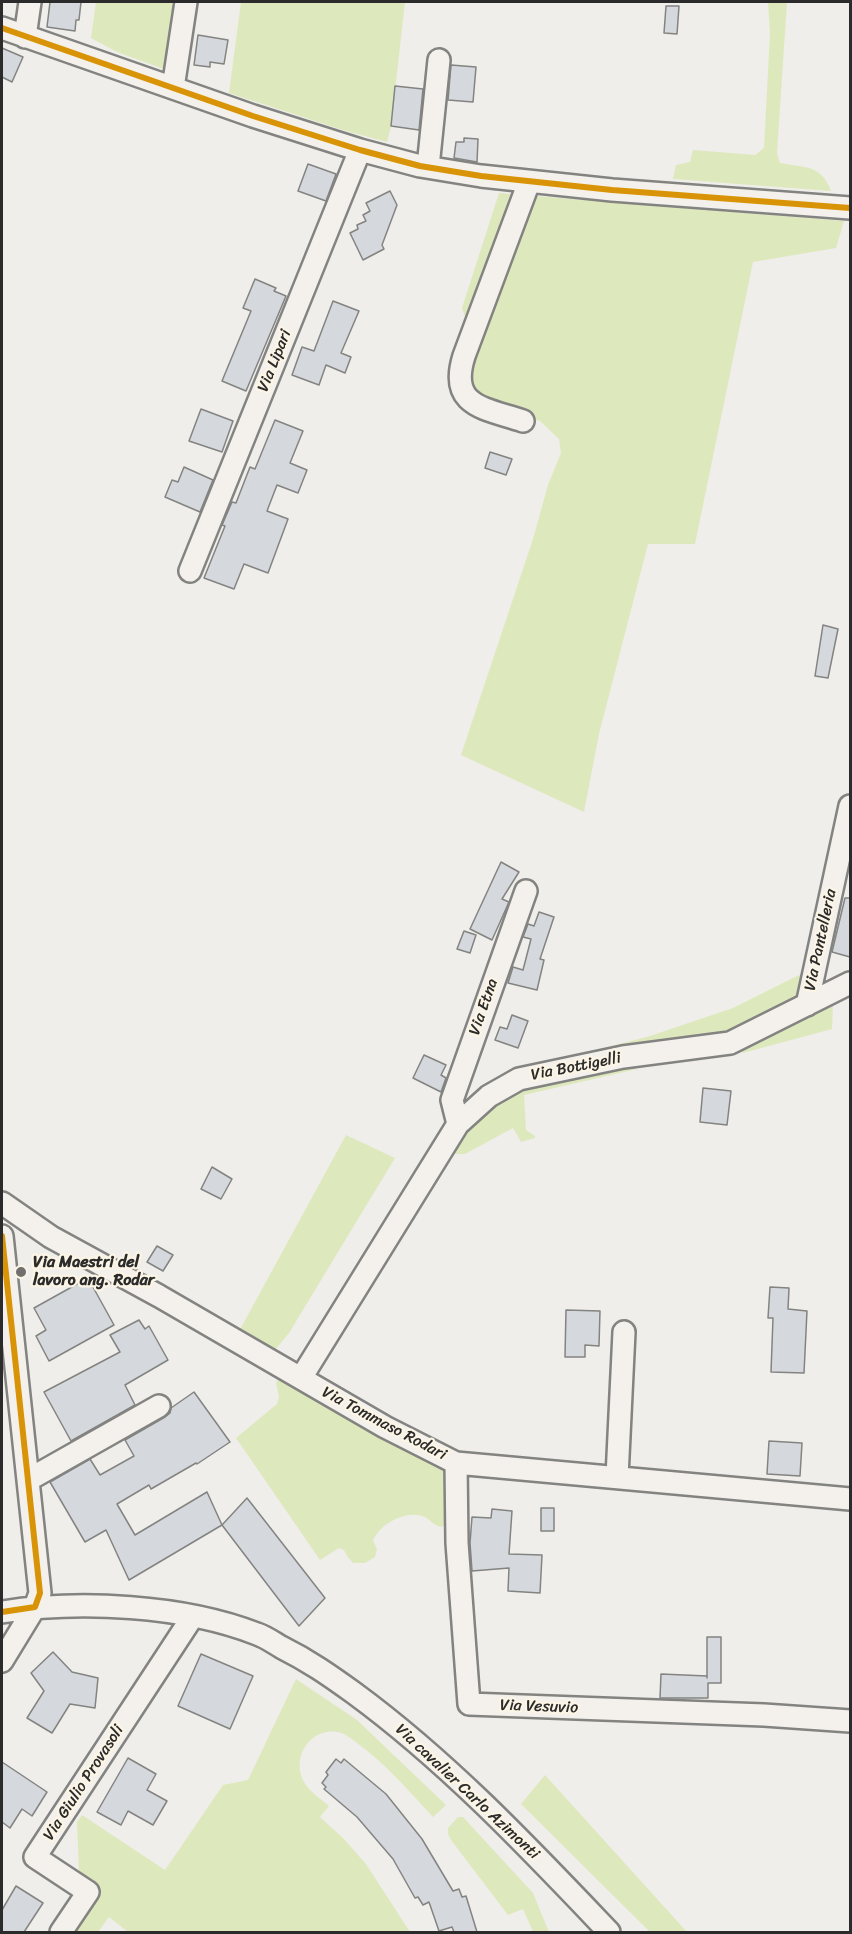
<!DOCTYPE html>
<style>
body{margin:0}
#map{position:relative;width:852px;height:1934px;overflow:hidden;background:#efeeea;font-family:Sriracha,sans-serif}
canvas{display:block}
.frame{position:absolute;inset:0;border:3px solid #2b2b2b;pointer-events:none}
</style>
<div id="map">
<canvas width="852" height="1934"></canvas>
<div class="frame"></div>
</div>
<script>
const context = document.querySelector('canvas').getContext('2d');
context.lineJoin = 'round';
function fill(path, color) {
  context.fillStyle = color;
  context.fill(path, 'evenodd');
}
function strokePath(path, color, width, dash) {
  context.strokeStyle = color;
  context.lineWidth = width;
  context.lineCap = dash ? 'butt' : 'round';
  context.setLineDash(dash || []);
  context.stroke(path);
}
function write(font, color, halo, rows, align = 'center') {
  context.font = font + ' Sriracha,sans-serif';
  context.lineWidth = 4.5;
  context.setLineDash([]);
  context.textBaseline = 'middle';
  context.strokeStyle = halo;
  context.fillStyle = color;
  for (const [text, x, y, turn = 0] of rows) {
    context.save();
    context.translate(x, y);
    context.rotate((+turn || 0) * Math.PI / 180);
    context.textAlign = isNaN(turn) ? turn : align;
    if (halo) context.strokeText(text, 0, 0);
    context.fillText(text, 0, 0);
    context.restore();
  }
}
const green = new Path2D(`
 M96,2H182L172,72L117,52L91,38Z
 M241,2H405L391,126L387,142L346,131L229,93Z
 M768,2H787L777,153L780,163C805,168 821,164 831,191L673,179L676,165L690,162L693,150L755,155L764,148L770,33Z
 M499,193L844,221L836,248L753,262L695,544H648L599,734L584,812L461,755L533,539L548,485L561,453L559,439L540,421L490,407L462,380L473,340L462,308Z
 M799,975L809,985L805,1004L728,1041L530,1066L647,1037L733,1008Z
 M825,998L833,1004L832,1029L743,1053L738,1041Z
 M638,1061L637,1069L524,1095L526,1130L535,1136V1138L521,1142L513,1128L465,1154H452L451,1145L455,1133L521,1084Z
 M346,1135L395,1158L289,1333L271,1355L237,1335Z
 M280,1376L449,1470V1523L441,1527C431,1524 431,1520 425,1517C407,1509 379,1524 373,1541L377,1549L375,1557L365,1563H353L347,1556L344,1550L339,1548L320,1560L236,1438L277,1404L279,1397L276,1383Z
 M296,1679L357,1720L446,1805L433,1817C409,1791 386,1764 357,1743C352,1739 344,1733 338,1732C310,1727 292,1757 303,1780C308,1791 320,1798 329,1806L320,1817L344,1839L366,1864L410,1932H128L109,1917L98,1932H71L79,1873L77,1822L82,1815L165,1870L223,1785L248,1780Z
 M545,1775L687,1932H650L521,1804Z
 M458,1817H463L533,1893L549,1932H533L523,1909L508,1915L451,1840L448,1834V1828Z`);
const building = new Path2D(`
 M50,2H81L79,20H76L75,31L47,27Z
 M666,6H679L677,34L664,33Z
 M198,35L228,40L224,64L210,62V67L194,65Z
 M2,48L23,57L12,82L2,77Z
 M451,65L476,67L473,102L448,100Z
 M395,86L423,89L419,130L391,126Z
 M464,138L478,139L477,162L454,158L456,142H464Z
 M308,164L336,174L326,201L298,191Z
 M390,191L397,205L382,245L384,249L363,260L350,233L358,229L357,225L366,221L363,215L370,211L366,203Z
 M255,279L276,288L274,291L286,296L246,391L222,381L251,311L243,308Z
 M333,301L359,311L341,353L351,357L345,373L326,365L319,385L292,375L302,347L314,351Z
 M201,409L233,421L222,452L189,441Z
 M275,420L303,431L290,463L307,470L298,493L277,485L267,511L288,519L268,573L244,564L234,589L204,578L225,526L222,525L232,502L236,503L250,467L255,469Z
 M490,452L512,459L506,475L485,468Z
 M184,467L213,480L200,512L165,497L172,480L178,482Z
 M823,625L838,629L828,678L815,676Z
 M501,862L519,872L502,899L509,902L492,940L470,929Z
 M845,898H850V957L832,952Z
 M539,912L554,917L540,959L544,960L537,990L508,983L513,967L523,970L531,939L523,937L528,924L534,926Z
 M464,931L476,935L470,953L457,949Z
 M512,1015L528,1021L518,1048L495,1040L500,1027L507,1029Z
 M424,1055L446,1065L441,1075L446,1078L441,1092L413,1078Z
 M703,1088L731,1091L727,1125L700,1122Z
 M212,1167L232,1179L221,1199L201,1189Z
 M157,1246L173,1255L163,1271L147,1262Z
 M88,1278L114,1325L49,1361L36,1336L46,1330L34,1308Z
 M770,1287L789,1288L788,1309L807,1311L804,1373L771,1372L773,1318H768Z
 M566,1310L600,1311L599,1346L585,1345V1357H565Z
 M139,1320L145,1329L149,1326L168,1360L125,1385L135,1405L71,1441L44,1392L120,1352L110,1335Z
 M194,1392L230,1442L197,1464L196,1463L151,1489L149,1485L117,1504L135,1535L207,1492L222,1525L129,1580L106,1530L85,1542L50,1482L90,1459L100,1475L134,1456L125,1440L165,1417L170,1413L171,1408Z
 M769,1441L802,1443L800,1476L767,1474Z
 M247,1498L325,1598L299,1626L222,1525Z
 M541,1508H554V1531H541Z
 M492,1509L512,1511L509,1554L542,1555L540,1593L508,1591L509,1568L472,1571L470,1543L472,1517L491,1518Z
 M707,1637H721V1683H708V1698H660L661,1674L707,1676V1678Z
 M53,1652L72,1672L98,1678L95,1708L70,1704L52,1733L27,1718L44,1691L31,1673Z
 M201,1654L253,1676L230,1729L178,1706Z
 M128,1758L156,1774L147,1790L167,1801L153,1825L128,1811L121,1825L97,1812Z
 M336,1759L341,1763L344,1759L386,1794L422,1839L453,1891L459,1889L462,1897L466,1896L477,1932H454L452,1927L439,1931L429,1902L423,1905L418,1897L415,1898L393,1859L357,1817L324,1789L326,1787L322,1783L328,1775L326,1772Z
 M2,1762L47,1792L32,1816L22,1809L10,1828L2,1822Z
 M16,1886L43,1903L24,1932H2V1910Z`);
const minor = new Path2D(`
 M2,28L253,116L360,150L420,166L481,176L612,190L850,208
 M25,37L30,2
 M173,88L186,2
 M428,167L439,60
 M523,421C485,408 448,407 464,356L526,190L527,181
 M190,571L360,150
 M807,1005L850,806
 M458,1124L452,1100L526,891
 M2,1203L51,1237L159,1296L385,1427L456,1463L850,1499
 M2,1236L40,1593L35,1607L2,1661
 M301,1378L458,1124L489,1096L519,1079L623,1057L730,1043L850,983
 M456,1463L457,1543L469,1704L764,1715L850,1721
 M617,1477L624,1332
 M28,1480L159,1406
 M2,1612C79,1600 183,1605 257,1634C266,1637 274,1643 281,1647C309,1661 329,1675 354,1693C448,1762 529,1848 609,1932
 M61,1932L88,1892L35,1857L193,1616`);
const bus1 = new Path2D(`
 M2,28L253,116L360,150L420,166L481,176L612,190L850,208
 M2,1236L40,1593L35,1607L2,1612`);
const markers = [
 [21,1272,6,"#706f6e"]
];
const streetNames = [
 ["Via Lipari",275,361,-68],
 ["Via Pantelleria",821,940,-78],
 ["Via Etna",484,1007,-71],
 ["Via Bottigelli",576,1067,-11],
 ["Via Tommaso Rodari",384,1424,28],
 ["Via Vesuvio",539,1707,2],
 ["Via Giulio Provasoli",84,1783,-57],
 ["Via cavalier Carlo Azimonti",467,1792,43]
];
const poiNames = [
 ["Via Maestri del",33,1263],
 ["lavoro ang. Rodar",33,1281]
];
fill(green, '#dee8bd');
fill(building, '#d5d9dd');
strokePath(building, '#838381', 1.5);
strokePath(minor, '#838381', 26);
strokePath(minor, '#f4f1ec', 21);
strokePath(bus1, '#d89406', 6);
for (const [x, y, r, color] of markers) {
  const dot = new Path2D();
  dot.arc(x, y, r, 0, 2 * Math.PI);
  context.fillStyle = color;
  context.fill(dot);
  strokePath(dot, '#fcf5e5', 2);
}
write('16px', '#2b2b2b', '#fcf5e5', streetNames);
write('bold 16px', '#2b2b2b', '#fcf5e5', poiNames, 'left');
</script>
